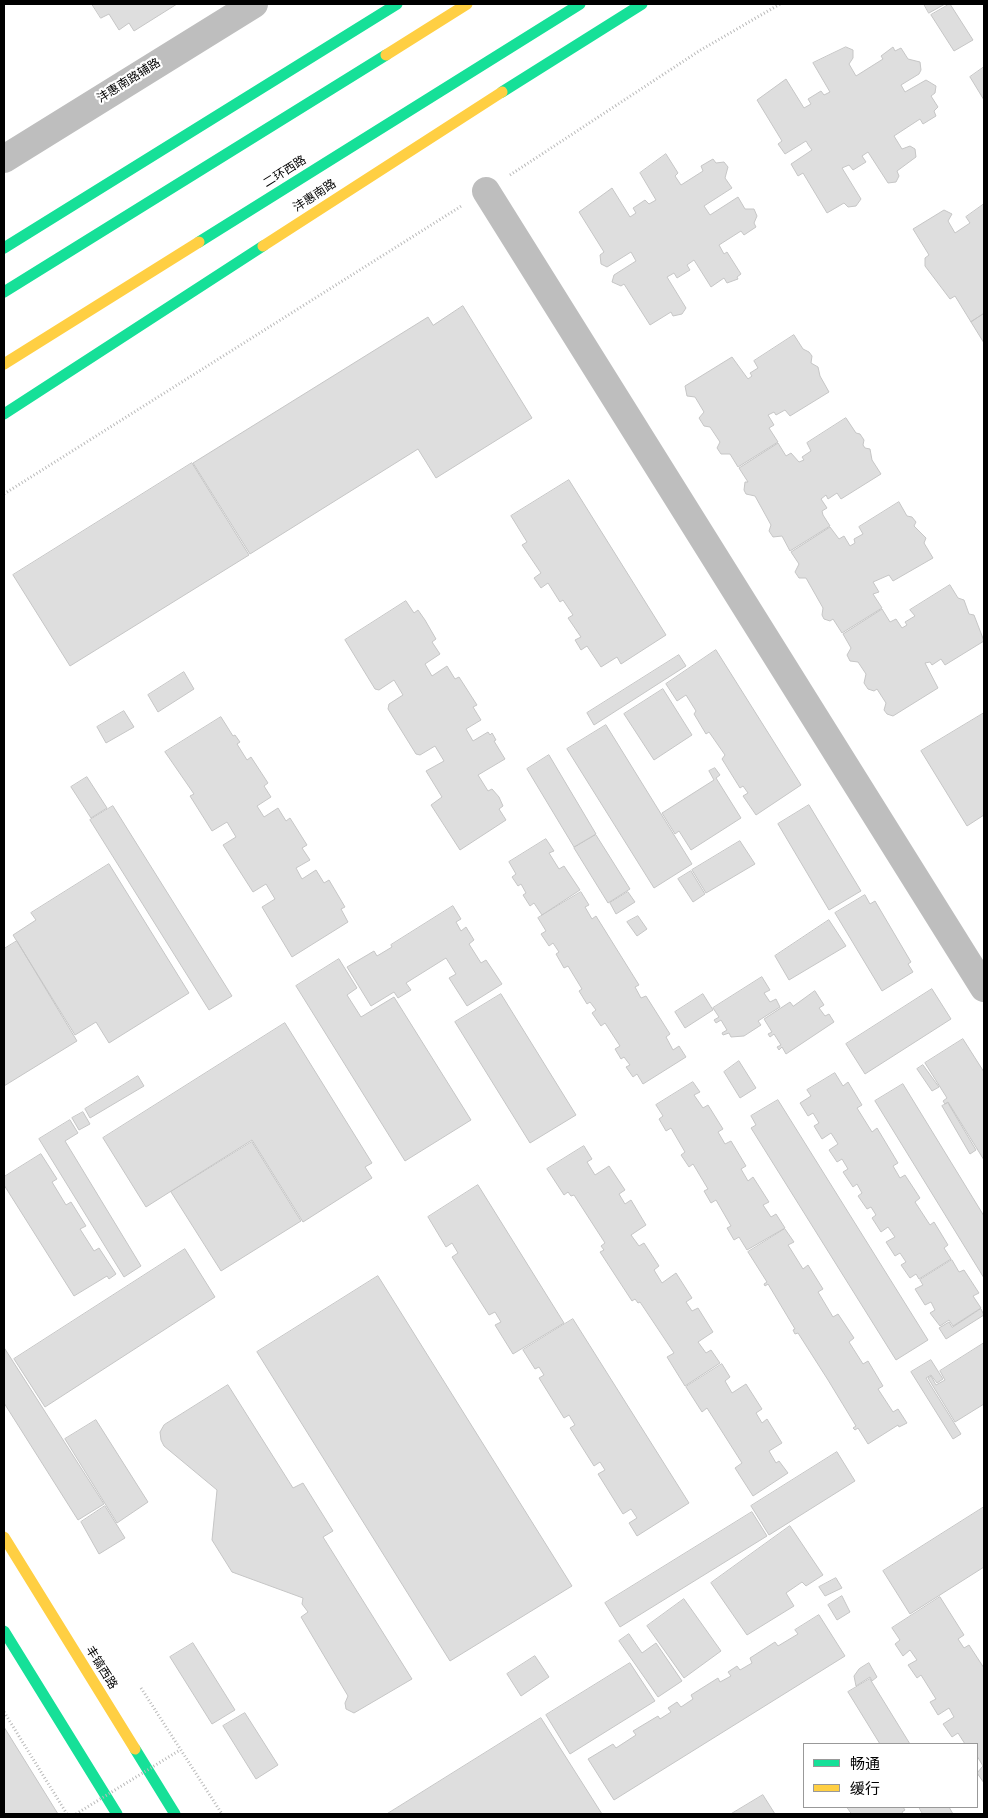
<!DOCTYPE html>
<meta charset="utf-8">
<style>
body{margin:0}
#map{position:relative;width:988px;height:1818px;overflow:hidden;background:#fff;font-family:"Varela Round","Noto Sans SC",sans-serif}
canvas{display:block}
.frame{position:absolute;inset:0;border:5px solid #000;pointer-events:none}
.legend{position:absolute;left:803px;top:1743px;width:175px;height:65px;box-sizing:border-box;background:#fff;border:1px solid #999;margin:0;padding:6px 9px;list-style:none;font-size:15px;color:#000}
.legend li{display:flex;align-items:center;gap:10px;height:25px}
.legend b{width:25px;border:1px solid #999}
</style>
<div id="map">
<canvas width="988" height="1818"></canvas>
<div class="frame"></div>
<ul class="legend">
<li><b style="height:6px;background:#16e098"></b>畅通</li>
<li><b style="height:6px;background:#ffcf43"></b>缓行</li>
</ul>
</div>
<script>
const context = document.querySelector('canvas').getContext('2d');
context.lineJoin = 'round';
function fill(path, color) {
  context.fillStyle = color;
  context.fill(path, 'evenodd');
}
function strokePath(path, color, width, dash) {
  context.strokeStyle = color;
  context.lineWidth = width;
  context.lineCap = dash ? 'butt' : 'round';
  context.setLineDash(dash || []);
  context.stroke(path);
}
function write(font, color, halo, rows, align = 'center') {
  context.font = font + ' "Varela Round","Noto Sans SC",sans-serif';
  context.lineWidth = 4.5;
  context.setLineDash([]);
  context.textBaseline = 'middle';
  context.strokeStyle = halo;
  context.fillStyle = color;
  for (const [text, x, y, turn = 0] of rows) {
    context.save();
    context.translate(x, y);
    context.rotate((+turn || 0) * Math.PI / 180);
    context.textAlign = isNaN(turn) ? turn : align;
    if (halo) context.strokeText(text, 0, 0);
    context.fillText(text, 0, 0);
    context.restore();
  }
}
const building = new Path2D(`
 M92,4H177L134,31L129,23L119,30L109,14L101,18Z
 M924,4H945L929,13Z
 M950,4L973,40L954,51L931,15Z
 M846,47L853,50V58L849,64L856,76L883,59L881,56L893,47L895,51L901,48L908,59L920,62L921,70L919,74L901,85L905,92L926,80L936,86L935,93L931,96L938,107L934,111L936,116L923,124L920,119L894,136L902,149L910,146L915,149L916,157L897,171L899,176L896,182L888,183L868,152L862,156L866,162L853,170L849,165L842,168L861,199L856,206L848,207L844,203L827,213L803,173L798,176L791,164L812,150L809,146L806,141L785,154L778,144L782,141L757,100L786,79L804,108L811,104L808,99L821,91L824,95L830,92L813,63Z
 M984,67V100L970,77Z
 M666,154L678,173L675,176L681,185L703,171L701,166L713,159L716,163L724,162L728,167L725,178L732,188L704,206L710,215L738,197L745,209H754L757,216L754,223L756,227L744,235L741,231L719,245L724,254L727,252L741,274L737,277L738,279L727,283L724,278L711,287L694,260L687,265L690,270L677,278L674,273L667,277L686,308L682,314L673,316L671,312L650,325L624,284L621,286L612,282L614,275L636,261L631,252L607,267L601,264L600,255L604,252L579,212L612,188L630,217L636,213L633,208L645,200L649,204L656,200L640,173Z
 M984,204V313L971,322L955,296L950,299L925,266V258L929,255L913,229L944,210L952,214L948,221L955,233L970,223L966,217Z
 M463,306L532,418L436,478L418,449L250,554L193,463L428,317L433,325Z
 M984,314V343L971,322Z
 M794,335L803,349L809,352L812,356L811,363L818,367L820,376L829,392L790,416L785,410L776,415L774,412L768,415L774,425L769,428L778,442L738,467L730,454H721L717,448L720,442L710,427L704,426L699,418L704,412L695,397L687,396L685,386L732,357L748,379L752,376L750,373L758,368L754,361Z
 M846,418L856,433L860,434L864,440L863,445L865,448L870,449L872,460L881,474L841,499L837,493L828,499L826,495L821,499L827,508L822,511L823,515L830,526L790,551L782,536L773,537L769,531L771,525L755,496L746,494L744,490L745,482H748L739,468L778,443L786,456L791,453L799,462L804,460L802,457L811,451L807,443Z
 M192,463L249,555L70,666L13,575Z
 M569,480L666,635L621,664L617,657L601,667L587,646L581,650L575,640L581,637L568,618L573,615L563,600L560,602L548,583L541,588L534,578L541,573L522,545L527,542L511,516Z
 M899,502L907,516L912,517L916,522L914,526L926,538L924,543L933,558L893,581L889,575L873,582L879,592L873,594L882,608L842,633L833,619L830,621L824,619L822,615L823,608L806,578H799L795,572L799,564L791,552L830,527L839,539L844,536L850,546L855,543L854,539L863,534L859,527Z
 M950,585L958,598L964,600L969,614L974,615L984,641L945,665L941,659L932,665L930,662L925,663L938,688L893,716L887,714L884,710L886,703L877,689L874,691L868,689L864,683L866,674L858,662L850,661L847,655L851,648L843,634L882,609L890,622L896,619L902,628L907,625L905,622L915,616L910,610Z
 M406,601L414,613L418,610L425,620L436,639L432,642L440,654L425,664L432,676L447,666L455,679L459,677L477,705L473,707L481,720L466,729L473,741L488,732L490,735L492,733L496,740L494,741L505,759L478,775L488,791L492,789L499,797L503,806L499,809L506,820L460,850L431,805L442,797L426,771L444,761L435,746L420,755L416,754L388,709L389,704L403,695L394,680L379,690L375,689L345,640Z
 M716,650L801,785L756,815L743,796L748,793L743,786L740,788L722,759L725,755L709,732L706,734L694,714L696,711L686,695L677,701L666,684Z
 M679,655L686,666L594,725L587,713Z
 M184,672L194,689L158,712L148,695Z
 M663,689L692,735L654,760L624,714Z
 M124,711L134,727L106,743L97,727Z
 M984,713V815L967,826L921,751Z
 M221,717L233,736L235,735L240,742L237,744L247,760L251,757L268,783L264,786L271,797L257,806L264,817L278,808L286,821L290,818L307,845L302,848L310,860L296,868L302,879L316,870L324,883L329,880L345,907L341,909L348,922L292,957L262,907L275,899L266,884L253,892L223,845L236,837L227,822L212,831L190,796L194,794L165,752Z
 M606,725L692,864L654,888L567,749Z
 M549,755L596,834L574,847L527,769Z
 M715,768L720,775L716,778L741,818L691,850L679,831L675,834L662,813L714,780L709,771Z
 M87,777L107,808L91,818L71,787Z
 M809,805L861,891L829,910L778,824Z
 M113,806L232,996L209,1010L90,820Z
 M596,835L630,889L608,903L574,848Z
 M546,839L554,851L549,853L559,869L564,866L580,890L542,915L534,903L530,906L523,895L526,893L521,884L518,886L512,877L516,874L509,862Z
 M740,841L755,864L706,893L692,870Z
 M109,864L189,993L109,1043L96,1022L75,1035L13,935L36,920L31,913Z
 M691,871L705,894L693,902L678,879Z
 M581,892L589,905L585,907L592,919L596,916L639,985L635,987L641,998L646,996L670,1034L666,1037L673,1050L679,1046L686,1057L643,1084L637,1074L633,1077L626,1067L630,1065L624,1057L621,1059L615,1049L620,1046L605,1023L601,1026L592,1013L596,1010L590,1002L587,1004L579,991L582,989L568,966L564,968L556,954L559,952L553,943L549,946L541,934L546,931L538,918Z
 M628,892L635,902L616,914L610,903Z
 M865,895L870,904L875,901L911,962L908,964L913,972L882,991L835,913Z
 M453,906L461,919L456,922L461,931L466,927L474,940L469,944L481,963L486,960L502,984L467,1006L449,978L456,974L446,958L406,983L411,990L398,998L394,992L371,1006L347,967L374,951L377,956L392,947L391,945Z
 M638,916L647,929L637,936L627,922Z
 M829,920L846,946L789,980L775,956Z
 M17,941L77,1041L4,1086V949Z
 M339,959L357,988L347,995L361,1017L394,997L471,1120L405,1161L296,986Z
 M762,977L770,990L764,993L770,1002L776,999L780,1007L758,1021L761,1025L744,1036L731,1037L729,1033L723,1035L722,1033L727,1030L721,1020L716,1023L714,1020L719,1017L713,1008Z
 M932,989L951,1019L865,1074L846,1044Z
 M815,991L824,1005L819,1008L825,1016L829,1014L834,1022L786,1054L782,1047L779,1050L777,1047L781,1045L774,1034L770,1037L768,1034L772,1032L764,1019L790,1002L793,1006Z
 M501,994L576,1115L530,1143L455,1022Z
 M703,994L713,1010L685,1028L675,1012Z
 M285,1023L372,1163L365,1167L372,1178L303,1222L252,1140L146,1207L103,1138Z
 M963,1039L984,1072V1160L948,1102L945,1104L943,1101L947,1098L925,1063Z
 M739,1061L756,1088L740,1098L724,1072Z
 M923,1065L939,1087L932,1091L917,1069Z
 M835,1073L843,1086L848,1082L862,1105L857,1108L872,1132L877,1128L898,1163L893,1166L900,1178L905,1175L920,1198L915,1202L930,1225L934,1222L948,1245L944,1248L951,1259L919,1279L916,1274L910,1278L901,1265L906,1262L900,1253L895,1256L886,1242L895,1237L888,1227L881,1232L872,1218L876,1215L871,1207L867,1209L858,1196L862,1193L857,1184L853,1187L843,1172L848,1169L842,1159L837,1162L829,1150L838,1144L831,1133L822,1139L814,1126L819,1123L813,1113L808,1116L800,1103L811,1096L807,1090Z
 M138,1076L144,1086L90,1118L85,1109Z
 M693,1082L700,1092L694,1095L703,1108L708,1105L723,1129L718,1132L725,1144L731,1141L746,1166L741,1169L748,1181L753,1177L769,1202L763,1205L771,1217L776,1214L785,1228L747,1250L739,1237L734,1240L727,1228L731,1226L716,1200L711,1203L704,1191L708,1189L693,1164L689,1167L681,1155L685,1152L671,1128L666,1131L659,1119L663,1116L656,1105Z
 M903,1084L984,1216V1278L875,1101Z
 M778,1100L928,1340L896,1360L751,1128L756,1125L751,1116Z
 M948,1103L976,1150L970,1154L942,1106Z
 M83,1112L90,1124L79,1130L72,1118Z
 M70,1120L78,1133L65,1141L141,1266L124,1277L39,1139Z
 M252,1142L301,1221L221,1271L171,1192Z
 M584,1146L592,1159L587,1162L595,1175L609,1166L625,1190L619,1194L625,1204L631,1200L646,1225L631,1235L639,1246L644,1243L659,1266L654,1270L662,1283L676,1273L692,1298L686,1302L692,1311L698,1308L713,1332L698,1342L706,1353L711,1350L720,1363L685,1386L667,1357L674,1353L640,1302L638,1303L635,1299L632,1301L600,1252L604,1250L601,1246L605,1243L574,1195L571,1196L568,1192L564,1195L547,1169Z
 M41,1154L57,1179L52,1182L66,1205L71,1202L86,1226L80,1229L94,1251L99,1248L116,1274L109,1279L107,1276L74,1296L4,1185V1177Z
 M478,1185L564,1323L513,1354L495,1325L501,1322L495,1312L489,1315L452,1257L458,1253L452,1243L446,1247L428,1217Z
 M785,1229L794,1242L788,1245L803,1269L808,1265L823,1289L818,1292L833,1317L838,1314L854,1338L849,1342L863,1364L868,1361L883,1386L878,1389L893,1412L898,1409L907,1423L899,1427L898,1425L868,1444L858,1428L855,1430L853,1428L856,1426L828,1380L798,1333L795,1334L793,1330L795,1329L768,1284L765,1286L764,1284L767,1282L748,1252Z
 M185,1249L215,1297L45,1407L14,1359Z
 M952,1260L959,1272L964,1270L979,1293L973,1296L981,1308L953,1326L949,1320L940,1326L930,1313L935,1310L931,1302L925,1305L915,1289L923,1285L920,1280Z
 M378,1276L572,1586L450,1661L257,1352Z
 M981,1309L984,1315L946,1339L939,1328L949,1322L952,1327Z
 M573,1319L689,1503L637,1536L629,1523L637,1518L631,1509L623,1514L598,1474L605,1470L600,1462L594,1466L570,1428L575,1425L569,1415L564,1418L539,1378L544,1375L539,1367L535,1369L523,1350Z
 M984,1343V1404L955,1422L928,1378L931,1376L936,1385L945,1380L940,1371Z
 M5,1349L104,1504L78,1520L4,1403Z
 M931,1360L943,1379L937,1383L931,1375L926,1378L961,1434L953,1439L911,1372Z
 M722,1364L730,1377L725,1381L732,1393L746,1384L762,1409L756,1413L762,1423L767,1419L782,1443L769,1451L776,1463L779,1461L788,1473L753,1496L735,1468L742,1463L707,1408L702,1412L686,1387Z
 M228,1385L293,1488L303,1483L333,1531L323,1537L412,1679L354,1713L346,1709L345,1703L348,1696L301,1617L308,1612L302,1604L303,1598L232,1572L212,1540L217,1490L164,1446L161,1440L160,1432L164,1425Z
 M96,1420L148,1502L117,1523L65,1439Z
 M837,1452L855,1481L769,1535L751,1506Z
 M105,1506L125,1538L99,1554L81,1522Z
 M984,1507V1567L910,1614L883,1571Z
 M752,1512L767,1536L620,1627L605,1603Z
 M790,1526L823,1575L806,1586L802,1582L786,1593L794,1606L747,1635L711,1583Z
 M836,1578L842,1588L825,1596L819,1587Z
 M842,1596L850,1612L837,1620L828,1605Z
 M940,1597L964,1635L958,1639L964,1648L969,1645L984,1668V1783L977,1773L983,1766L977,1756V1744H965L958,1733L952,1737L943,1724L954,1717L949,1708L938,1715L930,1702L936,1699L921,1675L917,1678L908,1665L917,1660L910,1650L903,1656L895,1644L900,1640L892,1628Z
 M684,1599L721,1651L684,1678L647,1626Z
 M819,1615L845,1656L614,1800L588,1759L613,1744L616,1748L636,1735L633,1731L658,1716L660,1719L671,1712L668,1708L677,1702L681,1707L693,1699L691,1695L718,1678L720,1682L731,1676L728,1672L737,1666L740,1670L752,1663L750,1658L775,1642L778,1646L798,1634L795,1630Z
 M629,1634L642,1653L656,1643L682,1681L658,1697L619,1641Z
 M193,1643L235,1710L212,1724L170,1657Z
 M535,1656L549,1677L521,1696L507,1674Z
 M630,1663L655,1701L570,1754L546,1715Z
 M869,1663L877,1677L872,1681L870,1677L856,1686L854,1676L859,1669Z
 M870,1679L910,1744H880L848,1692Z
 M245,1713L278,1765L256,1779L223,1726Z
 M541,1718L602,1814H387Z
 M4,1727L58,1814H4Z
 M763,1795L775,1814H731Z
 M847,1807H903L905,1810L902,1812L903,1814H852Z
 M919,1807H949L953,1814H923Z`);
const path = new Path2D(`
 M510,175L699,51L780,4
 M4,494L463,205
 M141,1688L222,1814
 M4,1712L67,1814`);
const street = new Path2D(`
 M4,159L254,4
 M486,191L984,988`);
const fast = new Path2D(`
 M502,92L642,4
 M199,242L580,4
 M4,248L397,4
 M4,292L386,55
 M4,414L263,246
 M4,1631L117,1814
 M135,1749L175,1814`);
const slow = new Path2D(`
 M386,55L467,4
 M263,246L502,92
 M4,364L199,242
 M4,1537L135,1749`);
const pathBridge = new Path2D(`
 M76,1814L180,1750`);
const streetNames = [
 ["沣惠南路辅路",129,81,-32],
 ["二环西路",285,172,-32],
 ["沣惠南路",315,196,-33],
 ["丰镐西路",101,1668,58]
];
fill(building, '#dedede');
strokePath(building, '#c6c6c6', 1);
strokePath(path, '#b9b9b9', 3, [1, 2.5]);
strokePath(street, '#bebebe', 28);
strokePath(fast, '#16e098', 11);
strokePath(slow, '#ffcf43', 11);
strokePath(pathBridge, '#b9b9b9', 3, [1, 2.5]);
write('12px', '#000', '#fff', streetNames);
</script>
